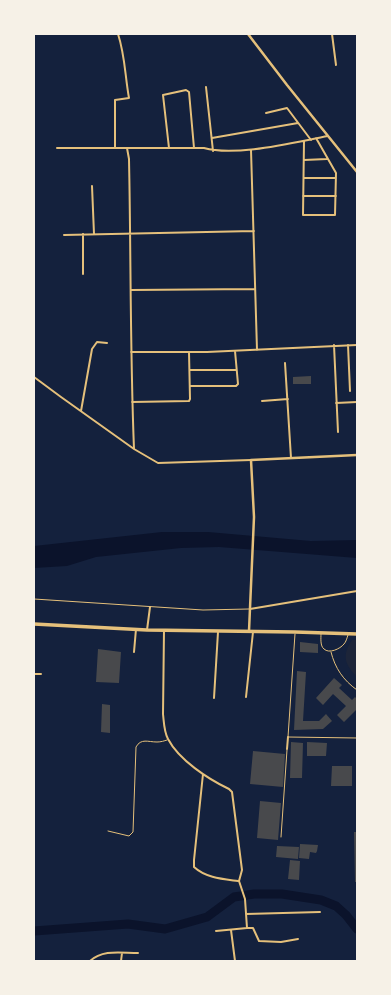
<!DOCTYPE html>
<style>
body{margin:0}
#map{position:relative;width:391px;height:995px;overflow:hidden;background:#14213d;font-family:"Asap Condensed",sans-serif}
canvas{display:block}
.frame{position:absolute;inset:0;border:35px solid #f6f1e7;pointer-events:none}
</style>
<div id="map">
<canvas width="391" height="995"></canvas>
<div class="frame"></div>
</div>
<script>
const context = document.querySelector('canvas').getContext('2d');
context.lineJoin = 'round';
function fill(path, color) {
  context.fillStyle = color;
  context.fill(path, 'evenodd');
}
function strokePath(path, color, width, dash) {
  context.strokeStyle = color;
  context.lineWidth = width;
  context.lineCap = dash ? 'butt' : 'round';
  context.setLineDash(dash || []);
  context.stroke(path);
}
const green = new Path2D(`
 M352,640H357V677C344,664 342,655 352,640Z`);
const water = new Path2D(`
 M162,532H208L311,541L357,540V558L219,547L181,548L96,557L67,566L34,568V546Z`);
const river = new Path2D(`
 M34,931L128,924L165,929L207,917L234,897L254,894H282L321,900L336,906L346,915L357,929`);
const building = new Path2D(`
 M311,376V384H293V377Z
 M300,642L318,644V653L300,652Z
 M98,649L121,652L119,683L96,682Z
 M297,671L306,672L303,721H319L326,714L332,721L323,729L294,730Z
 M334,678L342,685L339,688L352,700L355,697L357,699V709L344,722L337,715L346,706L333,694L323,705L316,698Z
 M102,704L110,705V733L101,732Z
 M291,742L303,743L302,778H290Z
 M307,742L327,743L326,756H307Z
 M253,751L285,754L283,787L250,784Z
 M332,766H352V786H331Z
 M260,801L281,803L278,840L257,838Z
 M354,832H357V882H355Z
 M300,844L318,845L317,851L316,853L310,852L309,859L299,858Z
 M277,846L299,847L298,859L276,857Z
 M290,860L300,861L299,880L288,879Z`);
const service = new Path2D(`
 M34,599L203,610L249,609
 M295,634L288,737L357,738
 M321,634C321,638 320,646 324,649C329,654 340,649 344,644C346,642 347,638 348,635
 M331,652C335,668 343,680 357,690
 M108,831L129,836L133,832L136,747C141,738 148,742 157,742C161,742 164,741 167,740
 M281,837L287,750`);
const minor = new Path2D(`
 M332,34L336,65
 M206,87L213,151
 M266,113L287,108L311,140
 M212,138L298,123
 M304,141L303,215H335L336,173L316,138
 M57,148H204C236,157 295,142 328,136
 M115,148V100L129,98C125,76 125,55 118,34
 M127,148L129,159C131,255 130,352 134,449
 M169,148L163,95L186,90L189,92L194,148
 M251,150L257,350
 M304,160L327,159
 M304,178H336
 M92,186L94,234
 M303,196H336
 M83,234V274
 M64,235L254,231
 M131,290L255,289
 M334,345L338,432
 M348,345L350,391
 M131,352H207L357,345
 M285,363L291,458
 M190,370H236
 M34,377L61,397L134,449L158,463L251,460
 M190,386H236L238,384L235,351
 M262,401L288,399
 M132,402L189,401L190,399L189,352
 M336,403L357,402
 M81,411L92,349L97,342L107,343
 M250,609L357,591
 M147,630L150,607
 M164,630L163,714C164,723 164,732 168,739C179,760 208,779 229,789L232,792L242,870L239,881L245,899L247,928L216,931
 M134,652L136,629
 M34,674H41
 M246,697L253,632
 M214,698L218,632
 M287,749L288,737
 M203,774L194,860V867C206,878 223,879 238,881
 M246,914L320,912
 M247,928H253L259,941L281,942L298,939
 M231,930L235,961
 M90,961C103,949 121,953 138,953
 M121,961L122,953`);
const tertiary = new Path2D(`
 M248,34L287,85L357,172
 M249,631L254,517L251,460L357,455`);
const primary = new Path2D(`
 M34,624L147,630L295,632L357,634`);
fill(green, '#1d2539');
fill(water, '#0b132b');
strokePath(river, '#0b132b', 9);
fill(building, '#48494c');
strokePath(service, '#e5c07b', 1);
strokePath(minor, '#e5c07b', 2);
strokePath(tertiary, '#e5c07b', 2.5);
strokePath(primary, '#e5c07b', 3.5);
</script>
